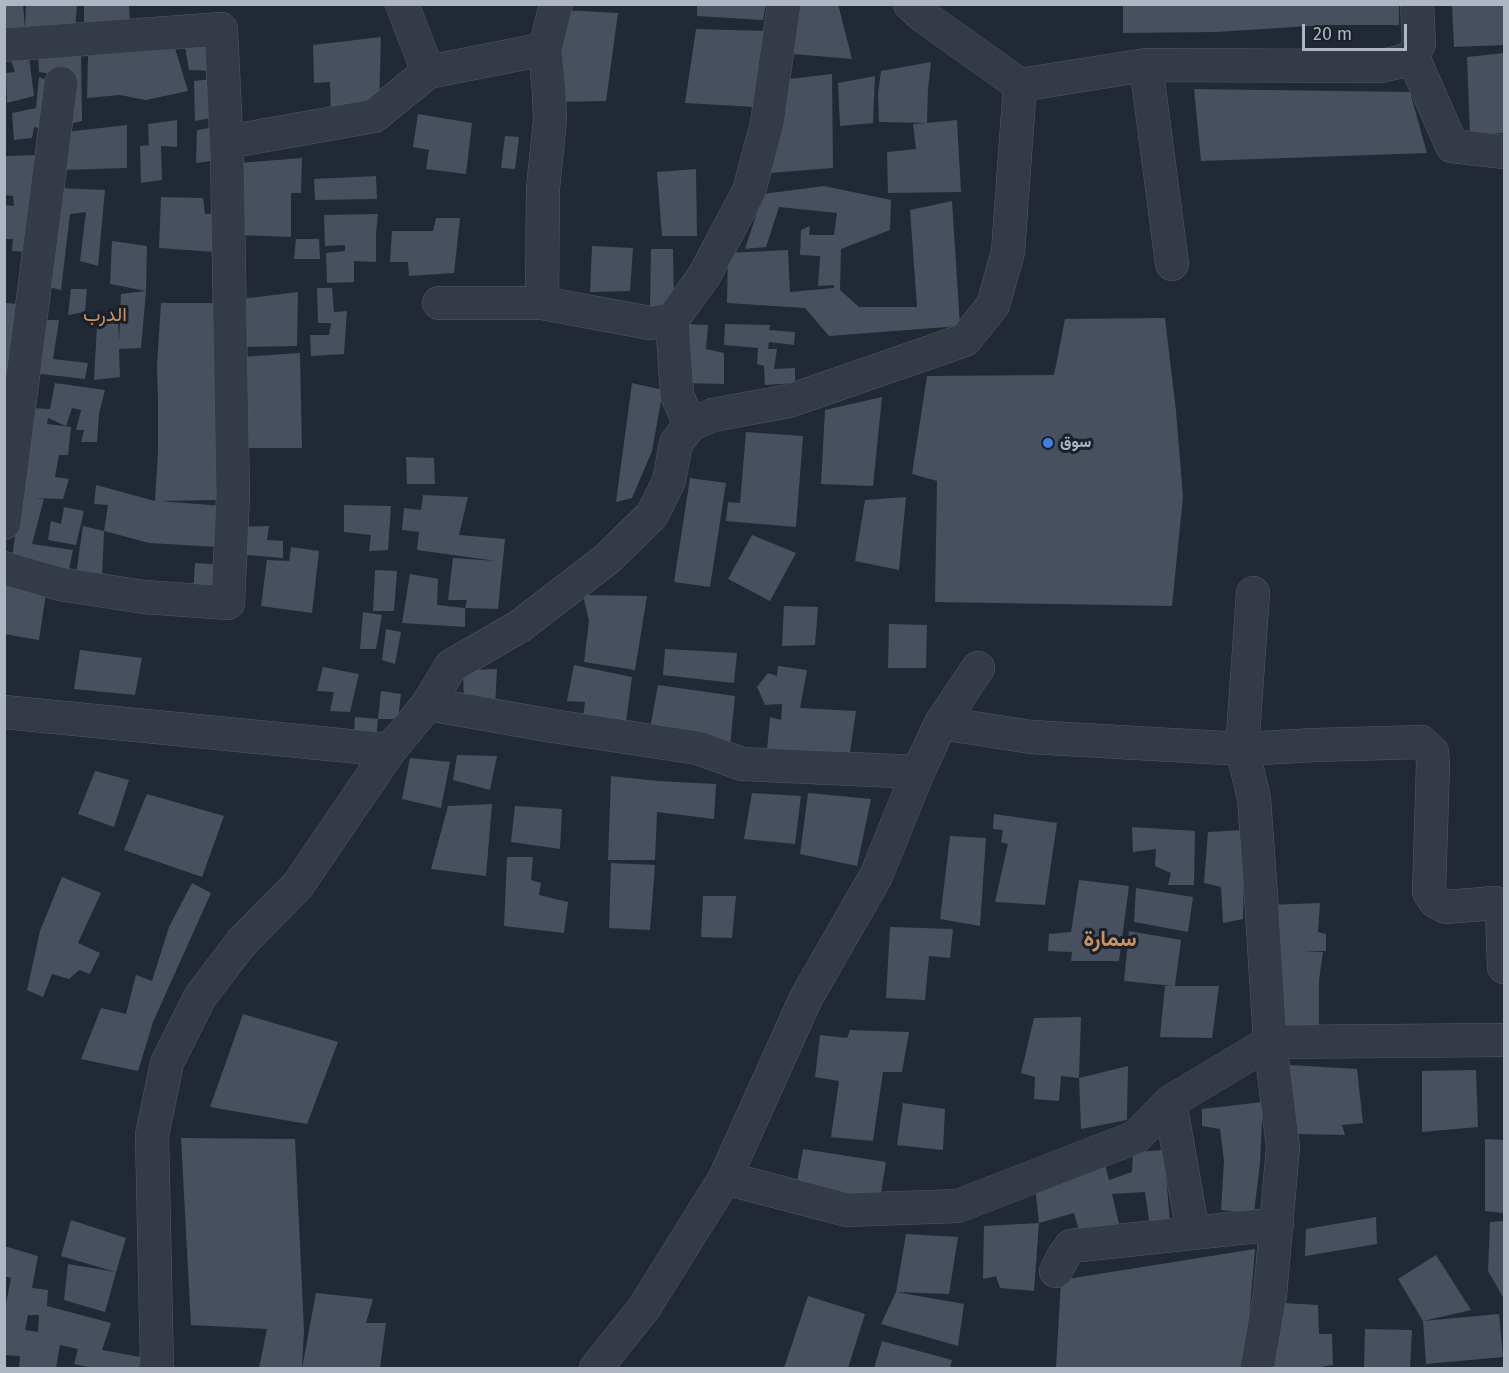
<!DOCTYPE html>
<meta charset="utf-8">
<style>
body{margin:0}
#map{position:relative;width:1509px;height:1373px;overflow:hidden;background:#212935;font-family:"Fira Sans",sans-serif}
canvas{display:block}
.frame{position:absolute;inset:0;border:6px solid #aeb6c3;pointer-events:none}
.scale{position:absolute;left:1302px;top:24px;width:105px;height:27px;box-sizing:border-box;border:3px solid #aeb6c3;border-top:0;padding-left:8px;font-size:18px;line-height:21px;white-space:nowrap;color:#aeb6c3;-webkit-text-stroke:4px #1a202a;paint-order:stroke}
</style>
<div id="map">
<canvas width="1509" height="1373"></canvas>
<div class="frame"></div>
<div class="scale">20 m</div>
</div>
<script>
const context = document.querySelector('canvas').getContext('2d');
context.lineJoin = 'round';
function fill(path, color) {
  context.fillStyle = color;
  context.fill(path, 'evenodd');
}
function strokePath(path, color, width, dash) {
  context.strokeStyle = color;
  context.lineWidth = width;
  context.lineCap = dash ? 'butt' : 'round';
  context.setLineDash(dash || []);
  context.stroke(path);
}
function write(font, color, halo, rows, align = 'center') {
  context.font = font + ' "Fira Sans",Vazirmatn,sans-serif';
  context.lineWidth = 6;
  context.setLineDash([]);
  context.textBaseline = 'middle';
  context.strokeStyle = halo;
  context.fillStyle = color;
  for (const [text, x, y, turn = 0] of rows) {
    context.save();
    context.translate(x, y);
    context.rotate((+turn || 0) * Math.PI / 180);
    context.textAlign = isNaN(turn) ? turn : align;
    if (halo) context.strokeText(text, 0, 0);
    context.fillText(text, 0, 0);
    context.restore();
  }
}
const building = new Path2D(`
 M4,4H23L25,30L26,4H77L75,30L4,33Z
 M697,4H766L763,20L697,16Z
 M799,4H838L852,59L793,54Z
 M1123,4H1399V25H1325L1217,32L1123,33Z
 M1452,4H1504V45L1454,47Z
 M84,5H129L130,25L84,24Z
 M563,10L618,13L606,101L552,102Z
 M696,29L765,31L755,107L685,103Z
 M381,37L379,108L331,114L330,82L314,83L313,45Z
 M212,43L213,71L189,70L185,46Z
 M174,45L188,91L146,100L120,95L87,98L88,56Z
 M81,53L82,121L65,125L67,76L39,72L38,54Z
 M1504,53V133L1470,135L1467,57Z
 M29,57L34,96L7,103L6,73L15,72L11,60Z
 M931,62L928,89L927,123L957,120L961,192L888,193L887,152L916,149L913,124L927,123L879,122L878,94L881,71Z
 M832,74L833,168L769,173L789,79Z
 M875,76L873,123L840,126L838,83Z
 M39,77L54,84L44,129L34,127L32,138L14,140L12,113L36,108Z
 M214,79L216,117L195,121L194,81Z
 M1194,89L1410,92L1427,153L1201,161Z
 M418,114L472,123L466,174L426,169L429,150L413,147Z
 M177,120V147L161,146L162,180L141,183L140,146L149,145L148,124Z
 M127,125V168L60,170L65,132Z
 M215,127L218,160L196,163L197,130Z
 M505,136L519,137L515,169L501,168Z
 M39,155L29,252L12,251L13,239H4V205L14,206L13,196L4,195V156Z
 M302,158L301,193H291V237L239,235V163Z
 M696,169L697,236H662L657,172Z
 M376,176L377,199L315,200L314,179Z
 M824,186L891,200L890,230L841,249L840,290L859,307H917L910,210L952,201L960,326L829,336L805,308L727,303L728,253L788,250L790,292L834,288V285L818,286L820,256L800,255L801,230L810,226L809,235H834L837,213L779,207L766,247L745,249L763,194Z
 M57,188L105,190L98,266L80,261L86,212L70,214L61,290L45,286Z
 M161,197L203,198L205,214L218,213L215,252L159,248Z
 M378,214L376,233V262L354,261V282L327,283L326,253L345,251V245L325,246L324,215Z
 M436,218H460L454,273L409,276L408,262H390L392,231H433Z
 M296,239H319L320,259H294Z
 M112,241L147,246L146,291L141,348L119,349L120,377L94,380L97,325L118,321L119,342L121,294L146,291L110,284Z
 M592,246L633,248L630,291L590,292Z
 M651,249H673L674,306L650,308Z
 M317,288H332L334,312L347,311L344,354L311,356L310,335H329L331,323H318Z
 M71,289H87L85,312L68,315Z
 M298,292L297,346L240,347L241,299Z
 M4,303L22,304L12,378H4Z
 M161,303H221L220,500L159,501L223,506L218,547L149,543L104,531L108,505L94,504L96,485L155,501L158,452V400L157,365Z
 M1165,318L1176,411L1183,497L1172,606L935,602L937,481L912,474L927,376L1054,375L1065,319Z
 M41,320H59L53,359L88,363L85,379L33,373Z
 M686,324L708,325L706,349L724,353V384L682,383Z
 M725,324L770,325L769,330L795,332L794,345L769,342L768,349H777L774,369L795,368V383L765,385L764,366L757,364L758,348L724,345Z
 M300,353L302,448H242L241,357Z
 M55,383L105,390L99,414L97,442H81L84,430H76L81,410L72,408L66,426L48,418L47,424L71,427L68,455H59L55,477L69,479L63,499L34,498L44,499L32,544L73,550L68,574L12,559L32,408L50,409Z
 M632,383L663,390L652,451L632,498L616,502Z
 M882,397L873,486L821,484L825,410Z
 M746,432L803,436L796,527L726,521L728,502L740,503Z
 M406,457L434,458L435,484H407Z
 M690,478L726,483L710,587L674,582Z
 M423,495L468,497L459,535L505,539L498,609L465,608L467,600H448L453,558L496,561L417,550L419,532L402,530L404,508L421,510Z
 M906,497L899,570L855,561L865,500Z
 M344,505L391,506L388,550L369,551L371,535L344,532Z
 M64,507L84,511L76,545L48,540L51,521L61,524Z
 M83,526L104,531L102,578L76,575Z
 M269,526L267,540L283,541V558L235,554L236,527Z
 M752,535L796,553L770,601L728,579Z
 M291,547L319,551L312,613L261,606L267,560L289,561Z
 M195,563L227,565L224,598L193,595Z
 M375,570L397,571L394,611H373Z
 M410,574L438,579L437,605L465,608V627L402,623Z
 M4,580L46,593L39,640L4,634Z
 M583,595L647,596L635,670L584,662L589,621Z
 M784,606L818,607L815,645L782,646Z
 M363,612L382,615L376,649H360Z
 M889,624L927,625L926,668H888Z
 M386,629L401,632L395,664L382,660Z
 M665,649L737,653L734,683L663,675Z
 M80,650L142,658L135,695L74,689Z
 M574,665L632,677L626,722L583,717L585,702L567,701Z
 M778,666L807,670L800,708L856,711L849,759L767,751L770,717L781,720L782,704L765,705L757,687L768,673L777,676Z
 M323,667L359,674L350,712L330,711L334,692L317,691Z
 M497,669L495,707L464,706L463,670Z
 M658,685L735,696L730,747L649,734Z
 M381,691L401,694L398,719H378Z
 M355,717L378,719L376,738L354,735Z
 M457,755L497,756L490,790L453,780Z
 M410,758L450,762L441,808L402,799Z
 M95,771L129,780L114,827L78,814Z
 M611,776L658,781L716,784L714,819L657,812L655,860H608Z
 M752,793L801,796L795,844L744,839Z
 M808,793L871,799L857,866L800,854Z
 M147,794L224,816L202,877L124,850Z
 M492,804L486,876L431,869L448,806Z
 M515,806L562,809L560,849L511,842Z
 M994,814L1057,823L1045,905L995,902L1008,844L1001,842L1003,830L993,829Z
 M1132,827L1195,831L1194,885H1168L1171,873L1155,866L1156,849L1133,852Z
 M1245,830L1243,919L1223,923L1221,887L1204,883L1208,832Z
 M950,836L986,838L980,926L940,919Z
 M507,857H533L531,880L541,883L539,895L568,902L564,933L504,926Z
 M611,863L655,865L650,930L609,928Z
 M62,877L101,893L78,943L100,953L90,974L79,970L69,979L52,974L43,997L27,990L40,931Z
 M1079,880L1129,886L1119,961H1071L1072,952L1048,951L1049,934L1071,932Z
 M192,883L211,893L153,1022L138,1071L81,1059L101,1008L126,1014L136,975L152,981L169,927Z
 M1136,888L1193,897L1188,932L1134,922Z
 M703,896H736L732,938L701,937Z
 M1320,903L1318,932L1326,934V951H1301L1323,952L1319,980V1031L1275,1025L1268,905Z
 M890,927L953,929L950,958L929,956L925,1000L886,998Z
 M1129,931L1181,940L1175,986H1219L1212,1038L1160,1037L1165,986H1173L1124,981Z
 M243,1014L338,1042L307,1124L210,1107Z
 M1081,1017L1079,1078L1128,1066L1127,1120L1081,1129L1079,1078L1061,1076L1059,1101L1034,1099L1035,1077L1021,1073L1034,1018Z
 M850,1030L909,1032L902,1072H883L873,1141L831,1137L839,1081L815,1077L820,1035L847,1038Z
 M1289,1065L1357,1069L1363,1123L1342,1125L1345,1135L1293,1134Z
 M1476,1070L1478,1127L1422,1132V1071Z
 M1263,1102L1260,1163L1254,1213L1221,1210L1224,1161L1220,1129L1202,1126V1109Z
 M903,1103L945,1109L943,1150L897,1145Z
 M181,1138L295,1139L304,1330L302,1368H259L267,1329L191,1325Z
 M1485,1139L1504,1140V1213L1485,1211Z
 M803,1149L886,1162L879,1206L795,1193Z
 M1164,1150L1170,1223L1151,1234L1145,1192L1112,1194L1121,1232L1083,1244L1074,1213L1039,1223L1034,1291L1000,1288L996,1276L983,1279L984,1226L1039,1223L1035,1187L1105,1165L1109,1180L1132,1172L1133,1152Z
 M1376,1217L1377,1244L1305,1256L1306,1229Z
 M71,1220L126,1238L116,1272L61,1256Z
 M1504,1221V1299L1488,1271L1490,1222Z
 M906,1234L958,1237L949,1294L896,1292Z
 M4,1246L38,1256L32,1288L48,1290L47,1306L111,1323L102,1350L141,1357L139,1368H93L74,1364L78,1349L60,1345L56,1368H19L20,1356L4,1355V1314L11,1278L4,1276ZM28,1315H39L38,1332L25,1330Z
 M1255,1249L1245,1368H1056L1061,1280Z
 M1436,1255L1471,1310L1423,1321L1398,1279Z
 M68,1264L116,1272L105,1312L64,1300Z
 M896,1292L964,1304L958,1346L881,1324Z
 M316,1293L373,1299L366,1323H386L380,1368H302Z
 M808,1296L865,1314L848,1368H784Z
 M1283,1303L1318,1305L1319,1334H1332L1333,1365L1314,1368H1273Z
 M1499,1314L1503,1357L1426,1364L1423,1321Z
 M1365,1329L1412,1330L1410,1368H1364Z
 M882,1341L952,1360L950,1368H874Z`);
const minor = new Path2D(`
 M402,4L428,72
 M910,4L923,16L1020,85
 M4,45L221,29L227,155L233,496L228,603L144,597L60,584L4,568
 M1413,57L1452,146L1504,152
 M1146,65L1172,264
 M227,142L374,116L428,72L545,49
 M439,303H542L650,323L672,320L704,276L749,191L767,123L784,4
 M542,303L543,188L550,120L549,93L545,49L556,4
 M672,320L677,395L690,425
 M4,523L61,83
 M1253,593L1242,749L1315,745L1421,742L1432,752L1433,764L1429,892L1435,901L1446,907L1495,903L1502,913L1504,967
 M428,704L553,726L698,748L742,764L918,772
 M4,712L390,750
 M941,723L1031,737L1242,749L1254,798L1261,896L1270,1042L1283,1147L1270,1295L1257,1368
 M1170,1102L1193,1233
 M725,1178L847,1210L958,1206L1136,1137L1170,1102L1270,1042L1504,1040
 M1056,1271L1063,1257L1071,1246L1277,1224
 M157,1368L152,1135L167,1063L200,997L241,943L298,885L390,750L428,704L451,666L520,626L607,559L652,515L669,481L676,443L690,425L713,415L789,401L965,340L993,305L1008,252L1020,85L1146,65L1381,66L1399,62L1413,57L1419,43L1417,4
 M596,1368L644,1308L725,1178L806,998L876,876L918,772L941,723L978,668`);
const markers = [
 [1048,443,6,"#3f7fe0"]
];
const poiNames = [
 ["سوق",1060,443]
];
const quarterNames = [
 ["الدرب",105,315]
];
const districtNames = [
 ["سمارة",1110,940]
];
fill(building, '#47505f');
strokePath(minor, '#525964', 34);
strokePath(minor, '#343b46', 33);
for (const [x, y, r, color] of markers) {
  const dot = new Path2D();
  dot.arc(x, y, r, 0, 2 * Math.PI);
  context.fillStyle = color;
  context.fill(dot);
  strokePath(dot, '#1a202a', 2);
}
write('bold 16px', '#aeb6c3', '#1a202a', poiNames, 'left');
write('20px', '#cb9161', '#1a202a', quarterNames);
write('bold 22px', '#cb9161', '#1a202a', districtNames);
</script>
